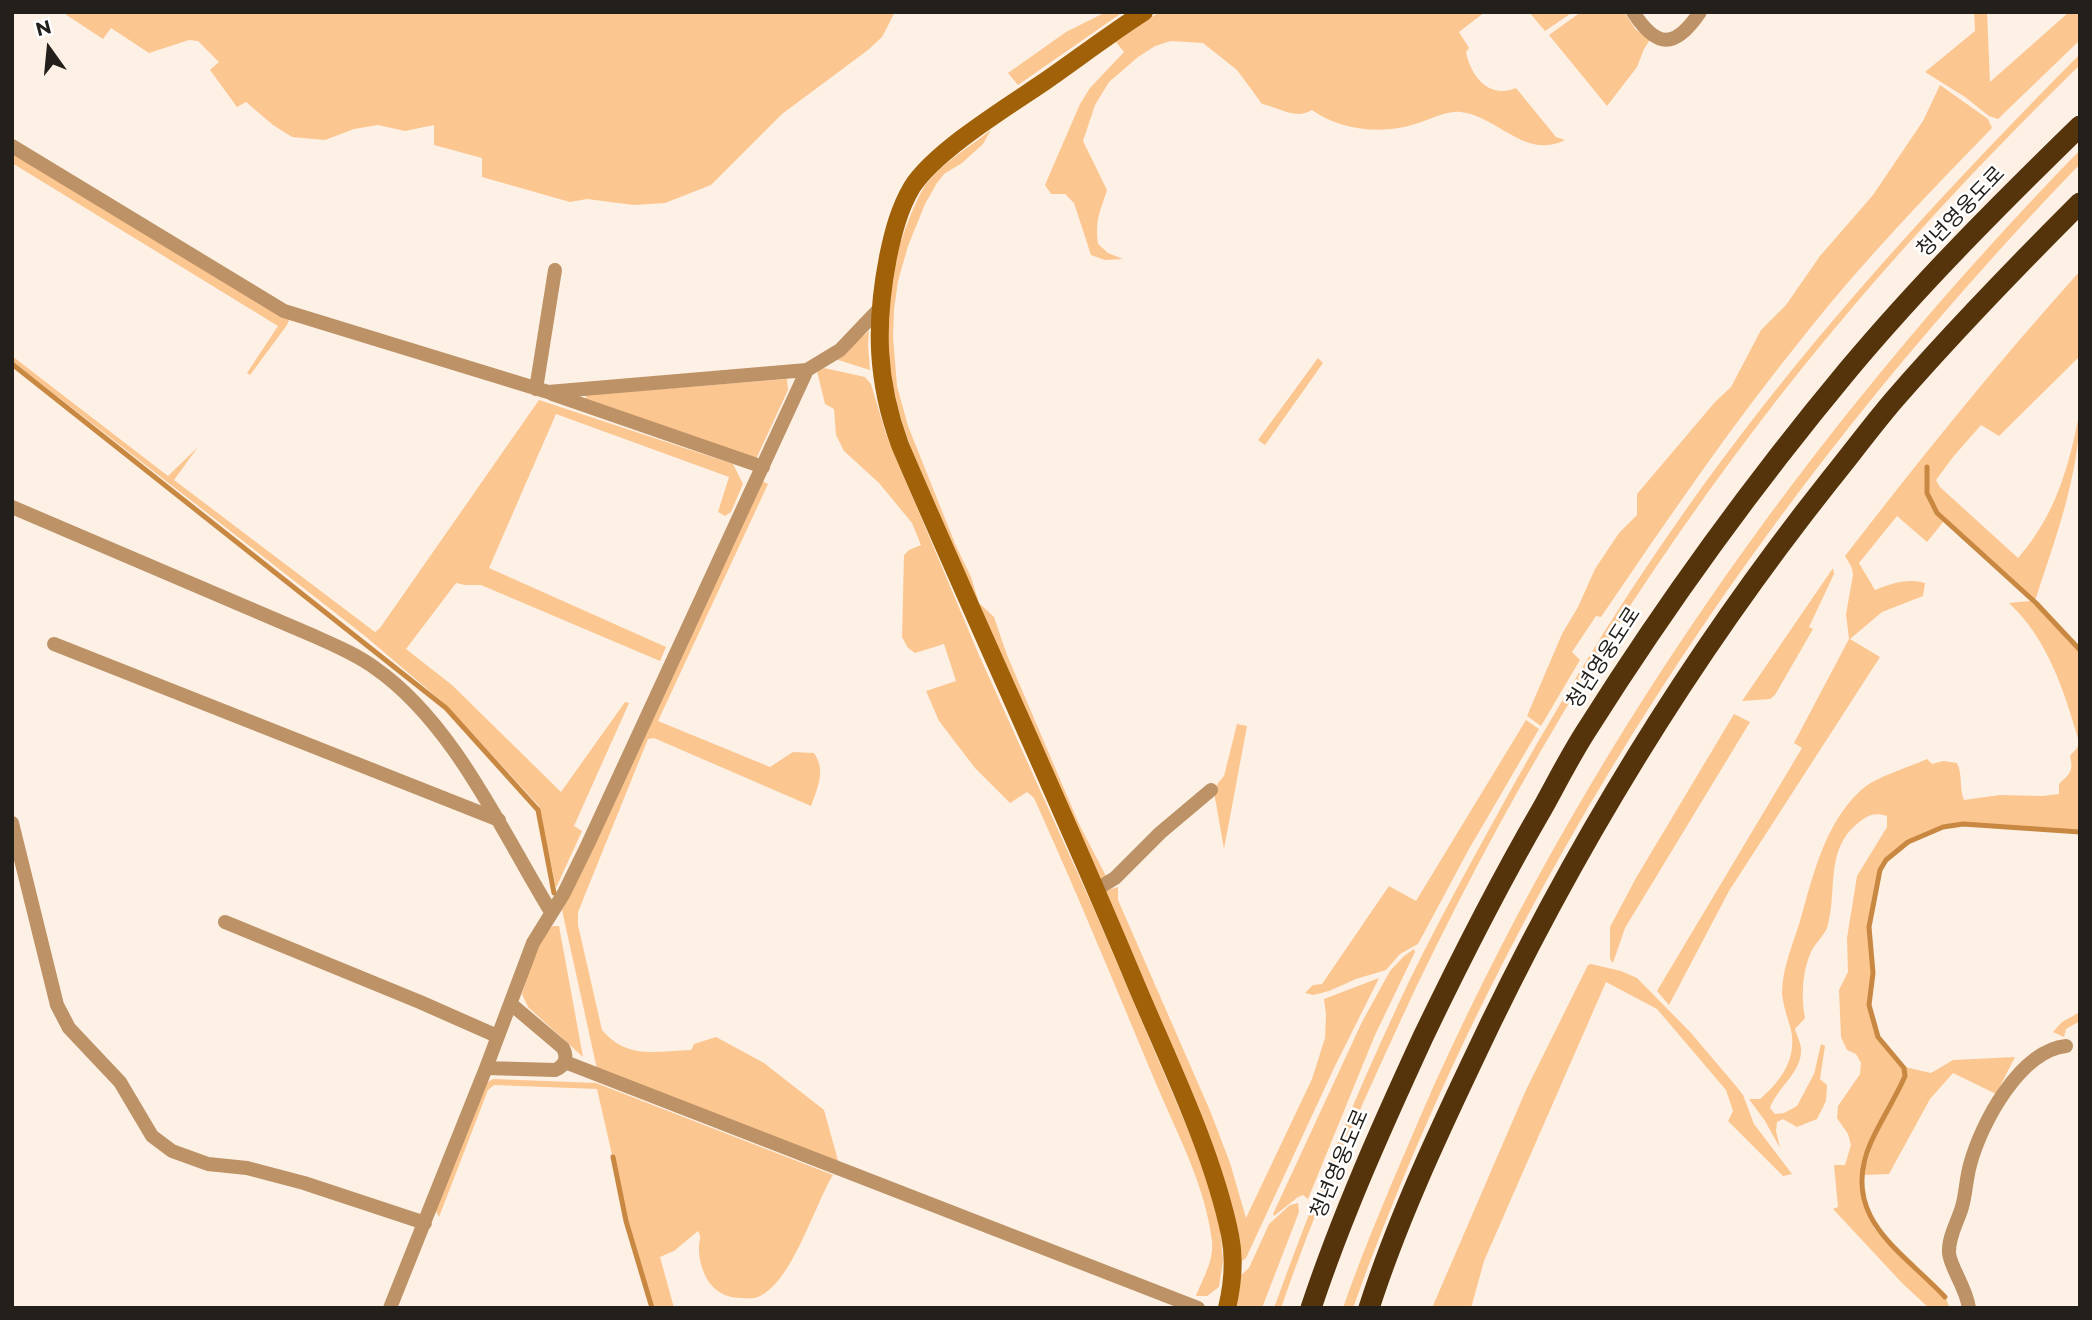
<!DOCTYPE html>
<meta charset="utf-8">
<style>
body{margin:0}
#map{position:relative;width:2092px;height:1320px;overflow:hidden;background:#fdf1e5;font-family:Montserrat,sans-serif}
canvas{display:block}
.frame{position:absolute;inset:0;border:14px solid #231f1a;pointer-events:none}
.north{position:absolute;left:14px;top:14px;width:70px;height:70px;-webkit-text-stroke:5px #fff;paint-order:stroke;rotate:345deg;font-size:19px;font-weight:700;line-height:28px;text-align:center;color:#231f1a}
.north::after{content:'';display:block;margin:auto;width:24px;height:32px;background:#231f1a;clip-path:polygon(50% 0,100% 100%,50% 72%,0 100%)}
</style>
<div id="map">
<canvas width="2092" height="1320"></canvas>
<div class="frame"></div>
<div class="north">N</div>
</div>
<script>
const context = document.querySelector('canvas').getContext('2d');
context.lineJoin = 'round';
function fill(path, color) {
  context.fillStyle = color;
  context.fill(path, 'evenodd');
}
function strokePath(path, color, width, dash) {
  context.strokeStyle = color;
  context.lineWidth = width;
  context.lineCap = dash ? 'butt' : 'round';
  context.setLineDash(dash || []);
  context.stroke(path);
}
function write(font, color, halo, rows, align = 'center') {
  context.font = font + ' Montserrat,"Noto Sans KR",sans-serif';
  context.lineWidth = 5;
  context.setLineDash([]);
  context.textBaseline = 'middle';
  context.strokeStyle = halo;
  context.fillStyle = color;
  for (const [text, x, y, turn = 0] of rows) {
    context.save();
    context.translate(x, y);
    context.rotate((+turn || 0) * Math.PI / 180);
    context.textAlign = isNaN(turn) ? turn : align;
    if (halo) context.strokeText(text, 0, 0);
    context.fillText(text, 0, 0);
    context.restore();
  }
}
const green = new Path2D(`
 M62,12H895L882,37L868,50L782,114L711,185L665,203L634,205L587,199L570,202L482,177V158L434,145V125L405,131L378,125L354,129L325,140L292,137L273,125L246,102L237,107L210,70L219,62L198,41L189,40L149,53L111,28L103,39Z
 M1106,12H1123L1018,85L1008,73L1066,32Z
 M1159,12H1485L1459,32L1469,48L1466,52C1471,77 1489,99 1516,88L1556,137L1565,140C1525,160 1499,117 1461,112C1446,110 1430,120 1415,124C1383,135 1339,130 1312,110C1295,120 1281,108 1262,104L1237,70L1203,43L1171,41L1155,46L1138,57L1109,82L1095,105L1083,141L1107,190C1100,213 1095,218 1098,244L1108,253L1123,259L1105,260L1091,255L1074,203L1065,194H1051L1045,185L1080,104L1090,88L1124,52L1116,42Z
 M1529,12H1573L1545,31Z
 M1581,12H1624L1636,30L1651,38L1644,49L1637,67L1607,106L1549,35Z
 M1974,12H1987L1990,82L2069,12H2080V40L1998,119L1989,116L1965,97L1925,72L1975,31Z
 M2080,54V65C1965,177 1857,295 1760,422C1618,608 1497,812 1399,1024C1356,1117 1314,1211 1281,1308H1274C1311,1206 1351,1105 1397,1007C1432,931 1473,859 1513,786C1579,668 1652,552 1734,444C1839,305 1957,178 2080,54Z
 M1940,85L1988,119L1992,128C1928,194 1864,260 1807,332C1733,423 1667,520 1601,617L1596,616L1572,652L1580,660L1541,726L1527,716L1562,634L1578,607L1595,569L1619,533L1637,515V494L1715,402L1731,387L1761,330L1786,305L1820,256L1873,195L1923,121Z
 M991,130L983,144L962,163L944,174L937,183L925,204L908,246L898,281L894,310L893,337L897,386L908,426L956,546L971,577L979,603L994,617L1007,655L1079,824L1108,880L1100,878L1096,873L913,453C881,371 877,295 911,214C917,201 922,187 932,177C948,159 972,145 991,130Z
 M2080,150V164C1762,493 1509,876 1353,1308H1343C1366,1242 1394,1178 1421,1115C1579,755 1806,431 2080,150Z
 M12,153L285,315L289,320L287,325L250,375L247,373L278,326L12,163Z
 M2080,271V356L1999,436L1981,425L1953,457L1936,480L1940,487L2018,558C2056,515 2070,464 2080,409C2080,473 2055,540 2035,601L1938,512L1928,492V467H1926C1925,490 1926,505 1944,521L1927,542L1897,516L1859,563L1875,590C1892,583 1907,578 1925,583L1923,596L1882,612L1850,639L1880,657L1729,891L1669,1005L1657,991L1802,748L1794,743L1849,639L1846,614L1853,575L1852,568L1845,556C1920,459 1997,363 2080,271Z
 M869,331L868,345L870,370L835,359Z
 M12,356L168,476L198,447L174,480L375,632L380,628L539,400L733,464L743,484L731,512L725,516L718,512L729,477L556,414L489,568L666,647L660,661L481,585H465L456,583L406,649L452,685L561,792L625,702L629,703L574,826L582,831L556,888L539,806L446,705L365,636L12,361Z
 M1318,358L1323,363L1265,445L1258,440Z
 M824,368L865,377L871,384L886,434L979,655L1097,916L1206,1172L1220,1229L1223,1261L1219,1287L1207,1296H1196C1203,1278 1214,1261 1212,1241C1206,1188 1178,1135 1157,1086C1117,990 1077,893 1034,798L1027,792L1010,803L975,768L939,721L926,691L956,681L944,644L915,653L908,648L902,637L904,555L909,550L921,545L912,523L879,483L844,451L836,435L834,409L825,404L817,371Z
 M787,379L788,390L757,457L750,460L586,399V395Z
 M762,481L768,484L658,721L770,767L793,752L814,753C826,770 818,787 811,806L654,738L648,739L578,912V925L602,1030C628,1060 655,1051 691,1050L694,1044L716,1037L764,1063L824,1110L839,1164L597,1069L562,910Z
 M1833,568L1834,574L1809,627L1813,629L1775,695L1770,699L1742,701Z
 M2030,601L2056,624L2080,652V830L1963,823L1943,825L1908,841L1885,859L1879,869L1868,927L1872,973L1868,1005L1877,1038L1898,1061L1903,1068V1075L1863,1159L1860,1175L1861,1190L1874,1228L1946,1299L1950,1308H1929L1903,1284L1833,1209L1838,1207L1834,1165H1845L1851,1145L1848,1134L1837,1118L1838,1106L1860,1074L1861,1063L1856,1054L1847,1050L1841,1037L1839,990L1848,972L1847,938L1857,876L1887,827V816C1875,812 1868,815 1858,823C1824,850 1838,892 1827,928C1824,935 1816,943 1812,950C1802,970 1801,997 1805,1018L1795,1029C1797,1036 1802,1045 1801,1052C1800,1074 1777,1088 1770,1108L1775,1114L1784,1113L1797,1106L1814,1074L1821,1044L1825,1046L1820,1079L1827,1085L1826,1101L1817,1119L1797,1127L1783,1119L1777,1122L1776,1131L1780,1148L1765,1121L1749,1099H1760C1781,1081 1797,1059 1791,1030C1788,1018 1783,1006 1782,993C1782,969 1793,944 1800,921C1813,876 1824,825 1860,791C1875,777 1907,768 1927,759L1932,764L1943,761L1957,763C1963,776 1959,788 1964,800L2000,795L2043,796L2059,794V784C2069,774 2074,772 2070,756L2077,748L2079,742C2065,693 2048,639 2009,603Z
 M1734,714L1750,722L1625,928L1613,963L1610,959V927L1636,878Z
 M1526,720L1539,729L1469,849L1418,944L1400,954L1386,970L1356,979L1329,991L1313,995L1305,993L1313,985L1322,984L1389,886L1416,901Z
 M1237,724L1247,726L1224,849L1214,792L1218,783L1224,776Z
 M1118,887V900L1211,1113L1230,1163L1246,1218L1312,1079L1325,1038L1326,1015L1324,999L1379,978L1335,1066L1246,1258L1238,1264L1239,1233L1221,1175L1105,891Z
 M553,926H559L583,1057L528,1007L522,994L535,950L546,932Z
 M1414,949L1415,952L1375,1035L1308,1199L1303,1195L1298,1197L1274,1216L1273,1214L1362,1022L1390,971L1404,956Z
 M1591,964L1621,971L1637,978L1691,1033L1736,1086L1743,1095L1754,1124L1792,1174L1783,1176L1728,1121L1733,1111L1726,1090L1657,1009L1606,982L1484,1261L1471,1308H1432L1526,1090L1588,965Z
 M2080,1012V1021L2066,1029L2064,1037L2053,1032L2062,1022Z
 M2015,1057L1996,1094L1953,1073L1930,1099L1889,1174L1863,1175L1873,1141L1906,1076L1905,1067L1931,1073L1953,1060Z
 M493,1079L596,1083L833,1175C814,1206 792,1283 758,1297C753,1299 747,1298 742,1298C731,1298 721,1295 713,1287C704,1278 698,1259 699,1247C699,1240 702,1238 698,1231L674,1251L660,1257L674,1308H653L627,1220L597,1089L494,1085L488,1090L439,1217L435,1209L486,1083Z
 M1298,1203L1299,1212L1262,1308H1235L1239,1277L1249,1268L1269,1224L1290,1205Z`);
const stream = new Path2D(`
 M12,364L446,708L538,810L554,893
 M1927,467V493L1937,513L2036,603L2080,650
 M613,1157L626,1221L652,1308
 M1945,1297C1901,1250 1838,1217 1871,1142C1881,1120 1895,1099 1905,1076L1904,1068L1878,1037L1869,1005L1873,973L1869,927L1880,870L1886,860L1908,842L1943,827L1963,824L2080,832`);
const street = new Path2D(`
 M1633,12C1657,49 1675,49 1700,12
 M12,146L284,311L548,392L807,370L840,350L880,308
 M536,389L555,270
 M552,394L763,467
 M12,507L314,636C334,645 356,654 375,668C454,723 502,832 551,912
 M54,644L499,820
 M12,823L57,1005L69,1028L120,1082L152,1136L172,1151L208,1164L247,1168L304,1183L425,1223
 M1097,889L1115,878L1160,833L1211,790
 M225,922L420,1002L497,1036
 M565,1062L1198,1308
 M486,1068L555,1070C565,1066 568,1058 563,1048L511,1004
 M390,1308L486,1068L533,943L564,893L588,844L807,370
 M1969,1308C1966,1287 1950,1267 1949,1253C1948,1237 1958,1221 1962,1207C1966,1193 1966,1179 1970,1165C1981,1123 2020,1051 2066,1046`);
const secondary = new Path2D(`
 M1144,12C1110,34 1077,59 1044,82C1007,107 935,151 912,187C899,209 893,233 888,257C875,324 876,380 900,445C977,625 1060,802 1135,982C1169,1063 1212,1149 1230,1235C1235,1260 1233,1283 1227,1308`);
const highway = new Path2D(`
 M1311,1308C1342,1215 1382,1126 1423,1037C1460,960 1499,883 1542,809C1557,782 1571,754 1588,728C1667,603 1754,483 1848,370C1920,284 2000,204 2080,126
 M1369,1308C1396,1224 1434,1142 1472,1062C1569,855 1688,659 1830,480C1851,454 1871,427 1893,401C1952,333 2016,267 2080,203`);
const streetNames = [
 ["청년영웅도로",1961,212,-46],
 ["청년영웅도로",1604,658,-57],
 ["청년영웅도로",1340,1164,-67]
];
fill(green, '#fcc691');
strokePath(stream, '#c88842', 5);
strokePath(street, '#bd9266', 14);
strokePath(secondary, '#a06108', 18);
strokePath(highway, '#55340c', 21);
write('21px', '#231f1a', '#fff', streetNames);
</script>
